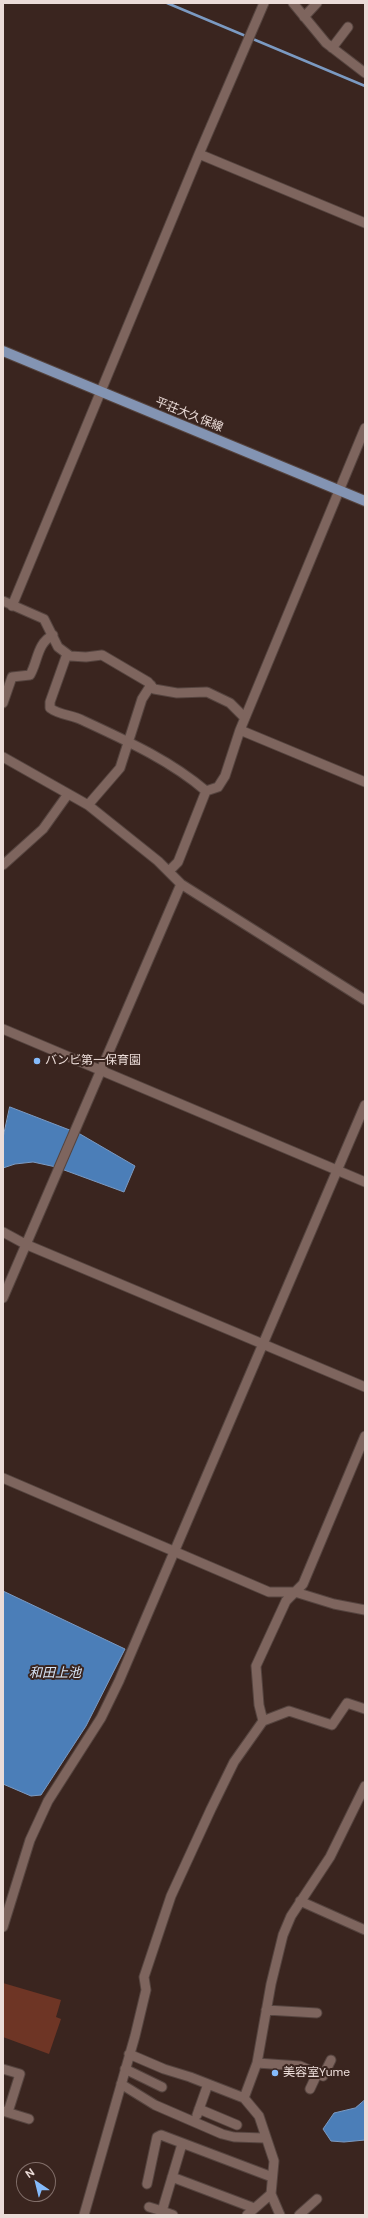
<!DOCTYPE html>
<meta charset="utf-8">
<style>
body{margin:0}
#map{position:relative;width:368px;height:2218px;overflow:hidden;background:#3a251f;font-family:"DM Sans",sans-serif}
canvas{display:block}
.frame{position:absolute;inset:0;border:4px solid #ebdcd8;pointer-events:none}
.north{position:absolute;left:16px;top:2162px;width:40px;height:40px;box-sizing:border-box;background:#3a251f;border:1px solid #816e69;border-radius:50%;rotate:325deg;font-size:11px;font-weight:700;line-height:16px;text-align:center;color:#ebdcd8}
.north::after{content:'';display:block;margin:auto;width:14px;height:18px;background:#85bbfb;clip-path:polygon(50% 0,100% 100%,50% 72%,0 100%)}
</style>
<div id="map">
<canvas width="368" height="2218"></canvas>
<div class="frame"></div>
<div class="north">N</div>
</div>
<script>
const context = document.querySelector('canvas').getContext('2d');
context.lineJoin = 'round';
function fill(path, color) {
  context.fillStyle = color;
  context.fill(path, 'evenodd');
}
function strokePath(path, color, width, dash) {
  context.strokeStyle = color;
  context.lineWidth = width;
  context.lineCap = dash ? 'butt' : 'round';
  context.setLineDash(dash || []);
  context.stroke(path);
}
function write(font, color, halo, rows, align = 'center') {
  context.font = font + ' "DM Sans","Noto Sans JP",sans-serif';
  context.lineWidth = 4;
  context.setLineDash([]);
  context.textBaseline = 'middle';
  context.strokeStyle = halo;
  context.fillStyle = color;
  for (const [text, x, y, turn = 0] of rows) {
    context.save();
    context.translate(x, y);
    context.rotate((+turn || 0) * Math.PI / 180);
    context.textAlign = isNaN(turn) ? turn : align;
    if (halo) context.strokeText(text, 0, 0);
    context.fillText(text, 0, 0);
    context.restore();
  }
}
const green = new Path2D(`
 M3,1983L61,2000L56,2017L61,2019L49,2054L3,2037Z`);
const water = new Path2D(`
 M10,1107L80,1134L135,1166L124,1192L56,1167L33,1162L15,1164L3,1168V1138Z
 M3,1591L125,1649L86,1726L41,1795L31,1796L3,1784Z
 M365,2100V2140L344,2142L331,2141L323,2129L334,2113L355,2108Z`);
const stream = new Path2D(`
 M167,3L365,86`);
const minor = new Path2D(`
 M293,3L326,43L365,73
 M304,17L317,3
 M332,48L348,27
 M199,154L365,223
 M3,601L44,619L58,647L70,656L86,657L102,655L148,682L154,689L177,693L207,692L230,703L245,718
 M12,606L199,154L264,3
 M67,654L50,702V708C59,715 72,715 82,720C125,740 170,760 206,791
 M3,703L12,677L30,675C38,661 37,643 53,635
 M240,730L365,782
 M3,757L88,805L158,861L181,884L365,1000
 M88,805L120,768L142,699L151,685
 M3,865L43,829L68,794
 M169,871L178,862L206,791L218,787L225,776L240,730L365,428
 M3,1029L365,1182
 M3,1232L25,1244L365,1387
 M3,1298L181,884
 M3,1478L269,1592H295L334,1604L365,1610
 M263,1721L289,1711L332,1725L347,1703L365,1709
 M300,1901L365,1930
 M3,1927L30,1840L48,1801L101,1718L119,1681L365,1105
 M266,2010L317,2013
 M129,2054L164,2069L190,2077L244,2098L259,2116L274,2161L271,2194L280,2215
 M257,2063L300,2066L323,2076L331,2060
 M3,2069L20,2074L8,2112
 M125,2069L162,2087
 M121,2084L155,2105L222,2134L234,2137L264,2138
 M310,2089L317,2074
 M244,2098L257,2063L271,1984L283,1935L291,1916L330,1857L365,1786
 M199,2109L237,2125
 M3,2111L29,2119
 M197,2115L208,2084
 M172,2177L254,2208
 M147,2184L157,2137L161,2135L272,2177
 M149,2207L162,2211
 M84,2215L135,2036L146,1990L144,1977L171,1896L211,1809L234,1762L263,1721L259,1705L256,1666L286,1601L303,1584L365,1436
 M173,2215L162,2211L182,2144
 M247,2215L271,2194
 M299,2215L317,2199`);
const major = new Path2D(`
 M3,351L365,501`);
const markers = [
 [37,1061,4,"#85bbfb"],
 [275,2073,4,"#85bbfb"]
];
const streetNames = [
 ["平荘大久保線",189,415,22]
];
const poiNames = [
 ["バンビ第一保育園",45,1061],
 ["美容室Yume",283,2073]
];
const waterNames = [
 ["和田上池",55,1674]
];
fill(green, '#6e3525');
fill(water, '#4b7eb8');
strokePath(water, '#7b9ac2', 1);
strokePath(stream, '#7b9ac2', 2.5);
strokePath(minor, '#55443f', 11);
strokePath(major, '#55443f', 12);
strokePath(minor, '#7e655e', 9);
strokePath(major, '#8394b3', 10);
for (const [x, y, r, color] of markers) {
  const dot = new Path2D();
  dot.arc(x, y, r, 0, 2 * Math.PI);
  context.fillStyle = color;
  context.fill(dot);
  strokePath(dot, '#3a251f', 1.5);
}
write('12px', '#ebdcd8', '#3a251f', streetNames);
write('12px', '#ebdcd8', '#3a251f', poiNames, 'left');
write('italic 13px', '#d7e5f6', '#3a251f', waterNames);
</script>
